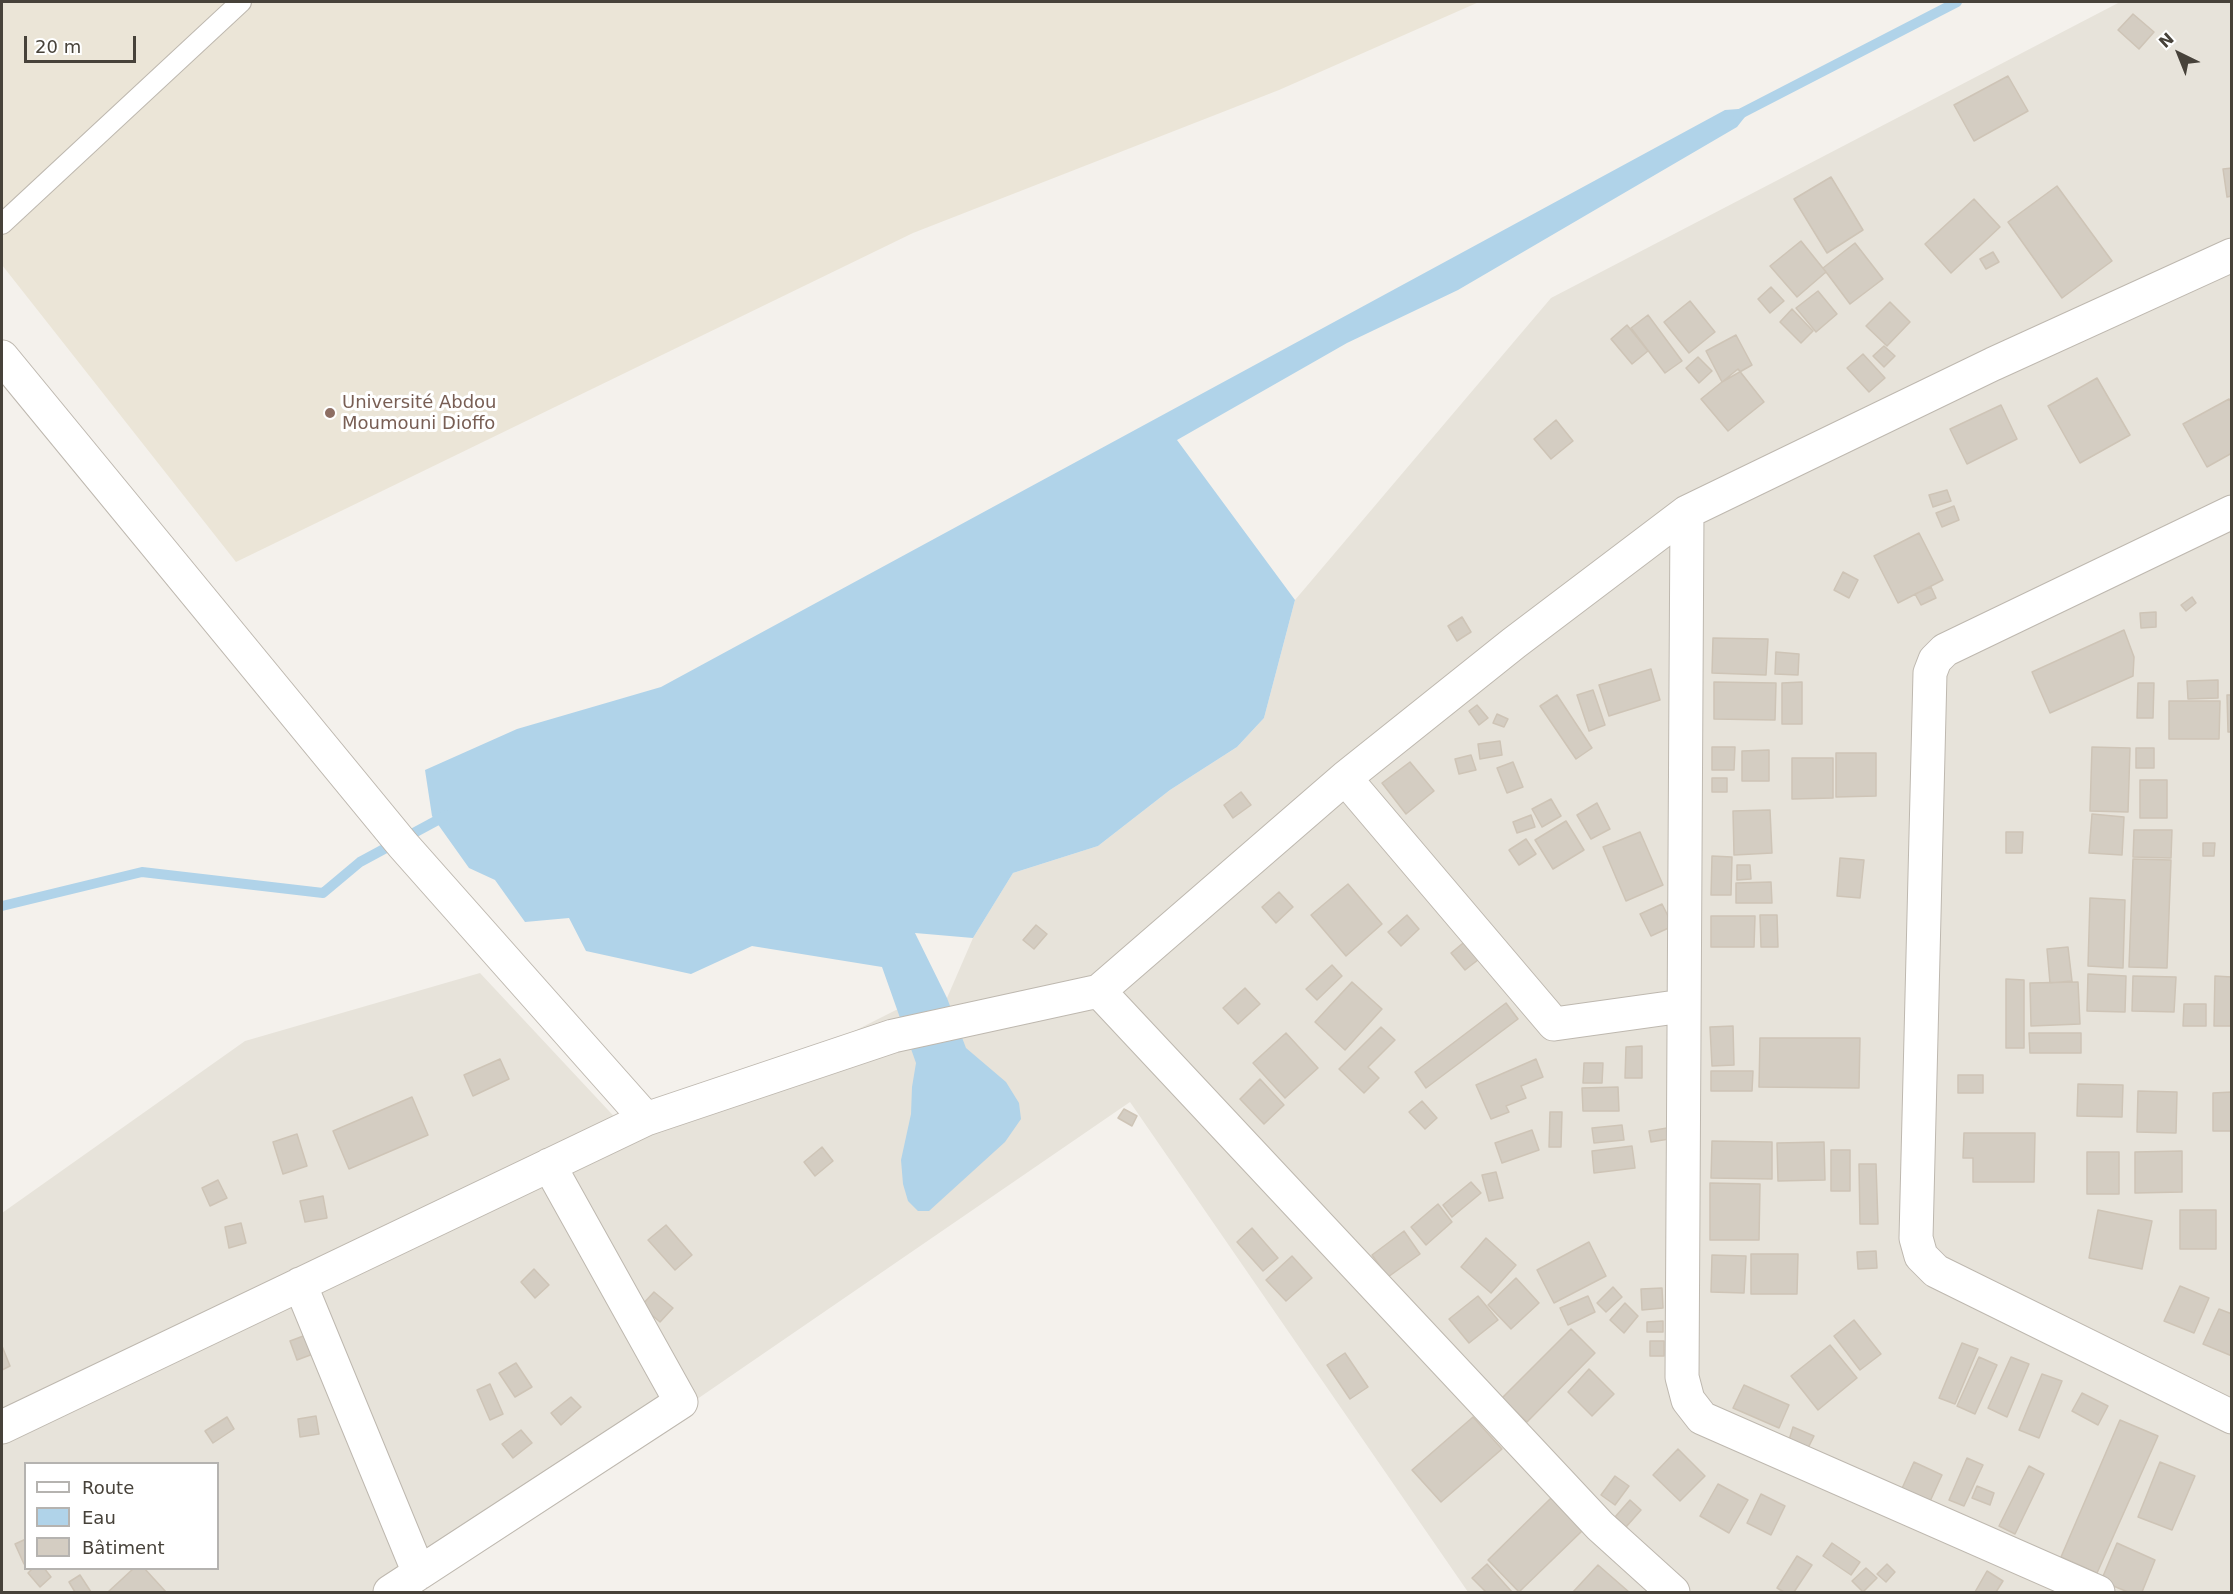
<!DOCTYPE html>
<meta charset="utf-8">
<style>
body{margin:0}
#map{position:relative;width:2233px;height:1594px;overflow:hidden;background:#f4f1ec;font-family:"DejaVu Sans",sans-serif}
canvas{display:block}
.frame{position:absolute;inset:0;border:3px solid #47423a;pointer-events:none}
.legend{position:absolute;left:24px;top:1462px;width:195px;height:108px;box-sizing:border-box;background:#fff;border:2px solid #b5b3b0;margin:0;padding:8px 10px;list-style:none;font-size:18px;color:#47423a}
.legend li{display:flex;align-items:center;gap:12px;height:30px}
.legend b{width:30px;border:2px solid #b5b3b0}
.north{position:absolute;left:2149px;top:24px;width:60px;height:60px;-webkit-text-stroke:4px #fff;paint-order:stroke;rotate:317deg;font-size:16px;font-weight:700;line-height:24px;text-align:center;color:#47423a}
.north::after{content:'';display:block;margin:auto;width:21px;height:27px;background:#47423a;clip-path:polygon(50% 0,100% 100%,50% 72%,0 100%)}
.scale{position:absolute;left:24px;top:36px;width:112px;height:27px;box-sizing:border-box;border:3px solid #47423a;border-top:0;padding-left:8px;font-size:18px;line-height:21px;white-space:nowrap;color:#47423a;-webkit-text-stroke:4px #fff;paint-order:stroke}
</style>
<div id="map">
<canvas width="2233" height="1594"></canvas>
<div class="frame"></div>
<ul class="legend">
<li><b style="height:8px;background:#fff"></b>Route</li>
<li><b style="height:16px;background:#b0d3e9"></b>Eau</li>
<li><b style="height:16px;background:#d4cdc2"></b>Bâtiment</li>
</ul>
<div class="north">N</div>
<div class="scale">20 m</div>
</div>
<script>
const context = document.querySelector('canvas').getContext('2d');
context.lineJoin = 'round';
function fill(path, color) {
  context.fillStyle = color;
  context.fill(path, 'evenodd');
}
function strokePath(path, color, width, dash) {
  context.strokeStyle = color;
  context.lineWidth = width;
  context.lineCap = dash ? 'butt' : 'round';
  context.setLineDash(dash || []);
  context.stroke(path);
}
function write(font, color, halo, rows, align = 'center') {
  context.font = font + ' "DejaVu Sans",sans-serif';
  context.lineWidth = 6;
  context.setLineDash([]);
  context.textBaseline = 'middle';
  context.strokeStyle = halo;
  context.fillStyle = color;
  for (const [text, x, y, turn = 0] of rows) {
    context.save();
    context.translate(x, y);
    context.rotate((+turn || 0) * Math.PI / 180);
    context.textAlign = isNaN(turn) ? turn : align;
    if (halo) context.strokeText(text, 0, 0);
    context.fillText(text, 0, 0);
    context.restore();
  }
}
const residential = new Path2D(`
 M2120,2H2231V1592H1468L1130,1102L416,1592H2V1213L245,1041L480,973L637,1141L896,1010L947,998L973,938L1013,873L1098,846L1170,790L1237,747L1264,718L1295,600L1551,298ZM26,1464H218V1568H26Z`);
const education = new Path2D(`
 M2,2H1479L1279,90L913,233L236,562L2,265Z`);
const water = new Path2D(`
 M1752,108L1737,127L1458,290L1347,343L1177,440L1295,600L1264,718L1237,747L1170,790L1098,846L1013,873L973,938L915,933L947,998L966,1048L1006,1082L1019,1103L1021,1119L1005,1142L929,1211H918L908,1201L903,1184L901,1160L911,1114L912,1087L916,1063L882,967L752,946L691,974L586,951L569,918L525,922L495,880L469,868L432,816L425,770L517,729L661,687L1725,110Z`);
const stream = new Path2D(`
 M1738,115L1957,2
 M2,906L142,872L323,893L360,862L447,815`);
const building = new Path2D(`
 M2133,14L2154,32L2139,49L2118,30Z
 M2008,76L2028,111L1974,141L1954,105Z
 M2232,168V196L2227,197L2223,169Z
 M1831,177L1863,230L1827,253L1794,199Z
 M2057,186L2112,261L2062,298L2008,222Z
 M1974,199L2000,227L1951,273L1925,244Z
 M1801,241L1826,272L1797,297L1770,266Z
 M1855,243L1883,279L1850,304L1823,268Z
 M1993,252L1999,262L1986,269L1980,259Z
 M1771,287L1784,301L1770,313L1758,299Z
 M1818,291L1837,314L1816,332L1796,308Z
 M1690,301L1715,332L1689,353L1664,322Z
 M1890,302L1910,322L1887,346L1866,326Z
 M1792,309L1813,331L1801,343L1780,322Z
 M1648,315L1682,361L1665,373L1631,328Z
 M1627,325L1648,351L1632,364L1611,339Z
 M1736,335L1752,365L1722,382L1706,351Z
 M1884,346L1895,356L1884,367L1873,356Z
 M1863,354L1885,378L1869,392L1847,368Z
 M1698,357L1712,371L1699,383L1686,368Z
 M1738,369L1764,402L1728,431L1701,399Z
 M2097,378L2130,435L2080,463L2048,406Z
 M2229,399L2232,403V453L2207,467L2183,424Z
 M2001,405L2017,439L1967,464L1950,429Z
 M1556,420L1573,441L1551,459L1534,439Z
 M1947,490L1951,501L1933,507L1929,495Z
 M1954,506L1959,520L1942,527L1936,513Z
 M1919,533L1943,580L1898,603L1874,556Z
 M1843,572L1858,580L1849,598L1834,590Z
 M1931,587L1936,598L1921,605L1915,594Z
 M2192,597L2196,603L2186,611L2181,605Z
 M2156,612V627L2141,628L2140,613Z
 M1462,617L1471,632L1457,641L1448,626Z
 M2124,630L2134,657L2133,676L2050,713L2032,672Z
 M1713,638L1768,639L1766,675L1712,673Z
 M1776,652L1799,654L1798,675L1775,674Z
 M1651,669L1660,700L1609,716L1599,685Z
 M2218,680V698L2188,699L2187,681Z
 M1714,682L1776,683L1775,720L1714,719Z
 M1802,682V724H1782V683Z
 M2138,683H2154L2153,718H2137Z
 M1593,690L1605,725L1589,731L1577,695Z
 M1557,695L1592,748L1576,759L1540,706Z
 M2227,695H2232V732H2228Z
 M2169,701H2220L2219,739H2169Z
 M1477,705L1488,718L1479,725L1469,711Z
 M1497,714L1508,719L1504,727L1493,723Z
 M1500,741L1502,755L1480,759L1478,744Z
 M1712,747H1735L1734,770H1712Z
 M2092,747L2130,748L2128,812L2090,811Z
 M2136,748H2154V768H2136Z
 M1769,750V781H1742V751Z
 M1836,753H1876V796L1836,797Z
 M1471,755L1476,770L1459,774L1455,759Z
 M1792,758H1833V798L1792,799Z
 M1410,762L1434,791L1406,814L1382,783Z
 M1513,762L1523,787L1507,793L1497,768Z
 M1712,778H1727V792H1712Z
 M2140,780H2167V818H2140Z
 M1241,792L1251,805L1233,818L1224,805Z
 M1551,799L1561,816L1542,827L1532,809Z
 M1597,803L1610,829L1591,839L1577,815Z
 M1770,810L1772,853L1734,855L1733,811Z
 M2092,814L2124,817L2122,855L2089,853Z
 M1531,815L1535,827L1517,833L1513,822Z
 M1566,821L1584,850L1553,869L1535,840Z
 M2134,830H2172L2171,858L2133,857Z
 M1640,832L1663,885L1626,901L1603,847Z
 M2006,832H2023L2022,853H2006Z
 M1526,839L1536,854L1519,865L1509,850Z
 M2203,843H2215L2214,856H2203Z
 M1712,856L1732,857L1731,895H1711Z
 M1840,858L1864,860L1860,898L1837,896Z
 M2133,859L2171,860L2167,968L2129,967Z
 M1737,865H1750L1751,879L1737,880Z
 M1771,882L1772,903H1736V883Z
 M1348,884L1382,924L1346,956L1311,915Z
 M1279,892L1293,907L1276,923L1262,907Z
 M2090,898L2125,900L2123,968L2088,966Z
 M1662,904L1673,926L1651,936L1640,914Z
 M1407,915L1419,929L1401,946L1388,932Z
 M1760,915H1777L1778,947H1761Z
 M1711,916H1755L1754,947H1711Z
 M1036,925L1047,934L1034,949L1023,940Z
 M1468,939L1483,956L1465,970L1451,953Z
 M2068,947L2072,981L2050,983L2047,949Z
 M1332,965L1342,976L1317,1000L1306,989Z
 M2088,974L2126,976L2125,1012L2087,1011Z
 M2133,976L2176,977L2174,1012L2132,1011Z
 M2215,976L2232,977V1026H2214Z
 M2006,979L2024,980V1048H2006Z
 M1352,982L1382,1009L1345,1050L1315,1022Z
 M2078,982L2080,1024L2031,1026L2030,983Z
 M1245,988L1260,1004L1238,1024L1223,1008Z
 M1506,1003L1518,1019L1426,1088L1415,1072Z
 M2184,1004H2206V1026H2183Z
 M1733,1026L1734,1065L1712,1066L1710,1027Z
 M1381,1027L1395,1040L1368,1067L1379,1078L1364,1093L1339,1069Z
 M1286,1033L1318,1068L1285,1098L1253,1063Z
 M2029,1033H2081V1053H2030Z
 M1760,1038H1860L1859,1088L1759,1087Z
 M1642,1046V1078H1625L1626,1047Z
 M500,1059L509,1079L473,1096L464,1075Z
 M1536,1059L1543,1077L1521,1086L1526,1098L1506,1106L1509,1112L1491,1119L1476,1085Z
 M1584,1063H1603L1602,1083H1583Z
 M1711,1071H1753L1752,1091H1711Z
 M1958,1075H1983V1093H1958Z
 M1260,1079L1284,1105L1264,1124L1240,1099Z
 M2078,1084L2123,1085L2122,1117L2077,1116Z
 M1618,1087L1619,1111H1583L1582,1088Z
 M2138,1091L2177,1092L2176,1133L2137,1132Z
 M2232,1092V1131H2213V1093Z
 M412,1097L428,1135L349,1169L333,1131Z
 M1422,1101L1437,1118L1425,1129L1409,1112Z
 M1124,1109L1137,1116L1132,1126L1118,1118Z
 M1550,1112H1562L1561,1147H1549Z
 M1622,1125L1624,1140L1594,1143L1592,1128Z
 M1667,1128L1669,1139L1651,1142L1649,1131Z
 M1532,1130L1539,1150L1502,1163L1495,1143Z
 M1964,1133H2035L2034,1182H1973V1158H1963Z
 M297,1134L307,1166L283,1174L273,1142Z
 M1712,1141L1772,1142V1179L1711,1178Z
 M1824,1142L1825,1180L1778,1181L1777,1143Z
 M1632,1146L1635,1168L1594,1173L1592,1151Z
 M822,1147L833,1161L815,1176L804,1162Z
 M1831,1150H1850V1191H1831Z
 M2182,1151V1192L2135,1193V1152Z
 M2087,1152H2119V1194H2087Z
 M1859,1164H1876L1878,1224H1860Z
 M1496,1172L1503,1198L1489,1201L1482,1175Z
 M218,1180L227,1198L210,1206L202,1188Z
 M1471,1182L1481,1193L1452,1217L1443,1205Z
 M1710,1183L1760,1184L1759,1240H1710Z
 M323,1196L327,1218L305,1222L300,1201Z
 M1438,1204L1452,1222L1426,1245L1411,1227Z
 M2098,1210L2152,1221L2142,1269L2089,1258Z
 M2180,1210H2216V1249H2180Z
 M241,1223L246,1243L229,1248L225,1227Z
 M666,1225L692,1255L675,1270L648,1240Z
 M1252,1228L1278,1258L1263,1271L1237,1242Z
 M1404,1231L1420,1254L1388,1277L1372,1255Z
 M1486,1238L1516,1265L1491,1293L1461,1267Z
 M1589,1242L1606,1276L1554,1303L1537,1270Z
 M1876,1251L1877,1268L1858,1269L1857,1252Z
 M1751,1254H1798L1797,1294H1751Z
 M1712,1255L1746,1256L1744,1293L1711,1292Z
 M1292,1256L1312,1278L1286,1301L1266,1280Z
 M534,1269L549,1285L535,1298L521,1282Z
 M1516,1278L1539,1303L1511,1329L1488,1305Z
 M2180,1286L2209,1298L2194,1333L2164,1321Z
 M1613,1287L1622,1297L1606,1312L1597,1303Z
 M1662,1288L1663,1308L1642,1310L1641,1289Z
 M654,1292L673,1308L660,1322L641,1306Z
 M1478,1296L1498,1320L1469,1343L1449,1319Z
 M1588,1296L1595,1312L1568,1325L1560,1308Z
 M1625,1303L1638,1316L1624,1333L1610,1320Z
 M2219,1309L2232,1314V1356L2203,1344Z
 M1854,1320L1881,1354L1860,1370L1834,1336Z
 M1663,1321V1332H1647V1322Z
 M1571,1329L1595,1353L1527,1422L1502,1398Z
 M306,1335L313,1354L297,1360L290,1341Z
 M1650,1341H1664V1356H1650Z
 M1962,1343L1978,1349L1955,1404L1939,1398Z
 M1830,1345L1857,1378L1818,1410L1791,1376Z
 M2,1346L10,1366L2,1370Z
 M1345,1353L1368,1387L1350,1399L1327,1365Z
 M1979,1357L1997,1365L1975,1414L1957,1406Z
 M2011,1357L2029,1364L2007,1417L1988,1408Z
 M516,1363L532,1387L515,1397L499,1373Z
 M1589,1369L1614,1394L1592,1416L1568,1392Z
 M2042,1374L2062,1381L2039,1438L2019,1430Z
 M490,1384L503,1414L490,1420L477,1390Z
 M1744,1385L1789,1405L1779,1428L1733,1408Z
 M2082,1393L2108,1406L2098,1425L2072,1411Z
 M571,1397L581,1407L561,1425L551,1413Z
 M316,1416L319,1434L300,1437L298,1419Z
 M227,1417L234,1429L213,1443L205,1431Z
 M1473,1417L1502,1449L1441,1502L1412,1470Z
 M2120,1420L2158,1436L2097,1573L2061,1557Z
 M1793,1427L1814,1436L1808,1448L1789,1440Z
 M521,1430L532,1443L513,1458L502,1444Z
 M1678,1449L1705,1476L1680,1501L1653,1475Z
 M1967,1458L1983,1465L1964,1506L1949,1500Z
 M1914,1462L1942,1475L1927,1508L1899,1495Z
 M2160,1462L2195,1476L2172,1530L2138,1517Z
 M2029,1466L2044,1474L2015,1534L1999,1526Z
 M1615,1476L1629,1486L1615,1505L1601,1495Z
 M1718,1484L1748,1500L1729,1533L1700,1516Z
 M1977,1486L1994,1493L1990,1505L1972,1498Z
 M1761,1494L1785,1506L1771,1535L1747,1523Z
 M1551,1498L1582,1531L1519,1592L1488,1560Z
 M1630,1500L1641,1510L1626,1527L1615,1517Z
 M26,1539V1563L24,1564L15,1544Z
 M1832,1543L1860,1562L1851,1575L1823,1556Z
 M2117,1543L2155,1560L2142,1592H2128L2101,1581Z
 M1797,1556L1812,1565L1794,1592H1784L1777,1588Z
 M1487,1564L1512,1592H1486L1472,1578Z
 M1887,1564L1895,1572L1886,1582L1877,1574Z
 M1598,1565L1629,1592H1573Z
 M33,1568H44L51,1577L40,1587L28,1573Z
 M134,1568H144L166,1592H108Z
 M1866,1568L1877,1578L1863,1592L1852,1581Z
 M1987,1571L2003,1581L1996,1592H1975Z
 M80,1575L91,1592H75L69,1582Z`);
const service = new Path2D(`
 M2,224L241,2`);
const minor = new Path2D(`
 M2,357L403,845L646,1119
 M1687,512L1682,1377L1688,1400L1702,1418L2098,1592
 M2232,512L1945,650L1935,660L1930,673L1916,1238L1921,1256L1936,1271L2232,1417
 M1345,778L1554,1024L1683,1006
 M1099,991L1600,1526L1673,1592
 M300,1284L419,1573
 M2,1427L646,1119L893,1036L1099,991L1345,778L1514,643L1687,512L1993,364L2232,255
 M390,1592L681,1402L549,1165`);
const markers = [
 [330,413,6,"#8d6e63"]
];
const educationNames = [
 ["Université Abdou",342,403],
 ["Moumouni Dioffo",342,424]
];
fill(residential, '#e7e3da');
fill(education, '#ebe5d7');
fill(water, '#b0d3e9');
strokePath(stream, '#b0d3e9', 10);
fill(building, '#d4cdc2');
strokePath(building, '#cec4b6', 1.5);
strokePath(service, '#beb8af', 22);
strokePath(minor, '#beb8af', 35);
strokePath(service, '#fff', 20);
strokePath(minor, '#fff', 33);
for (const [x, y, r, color] of markers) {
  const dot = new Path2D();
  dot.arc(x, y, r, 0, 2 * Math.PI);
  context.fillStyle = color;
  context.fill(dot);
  strokePath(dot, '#fff', 2);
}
write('18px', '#785e54', '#fff', educationNames, 'left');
</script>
